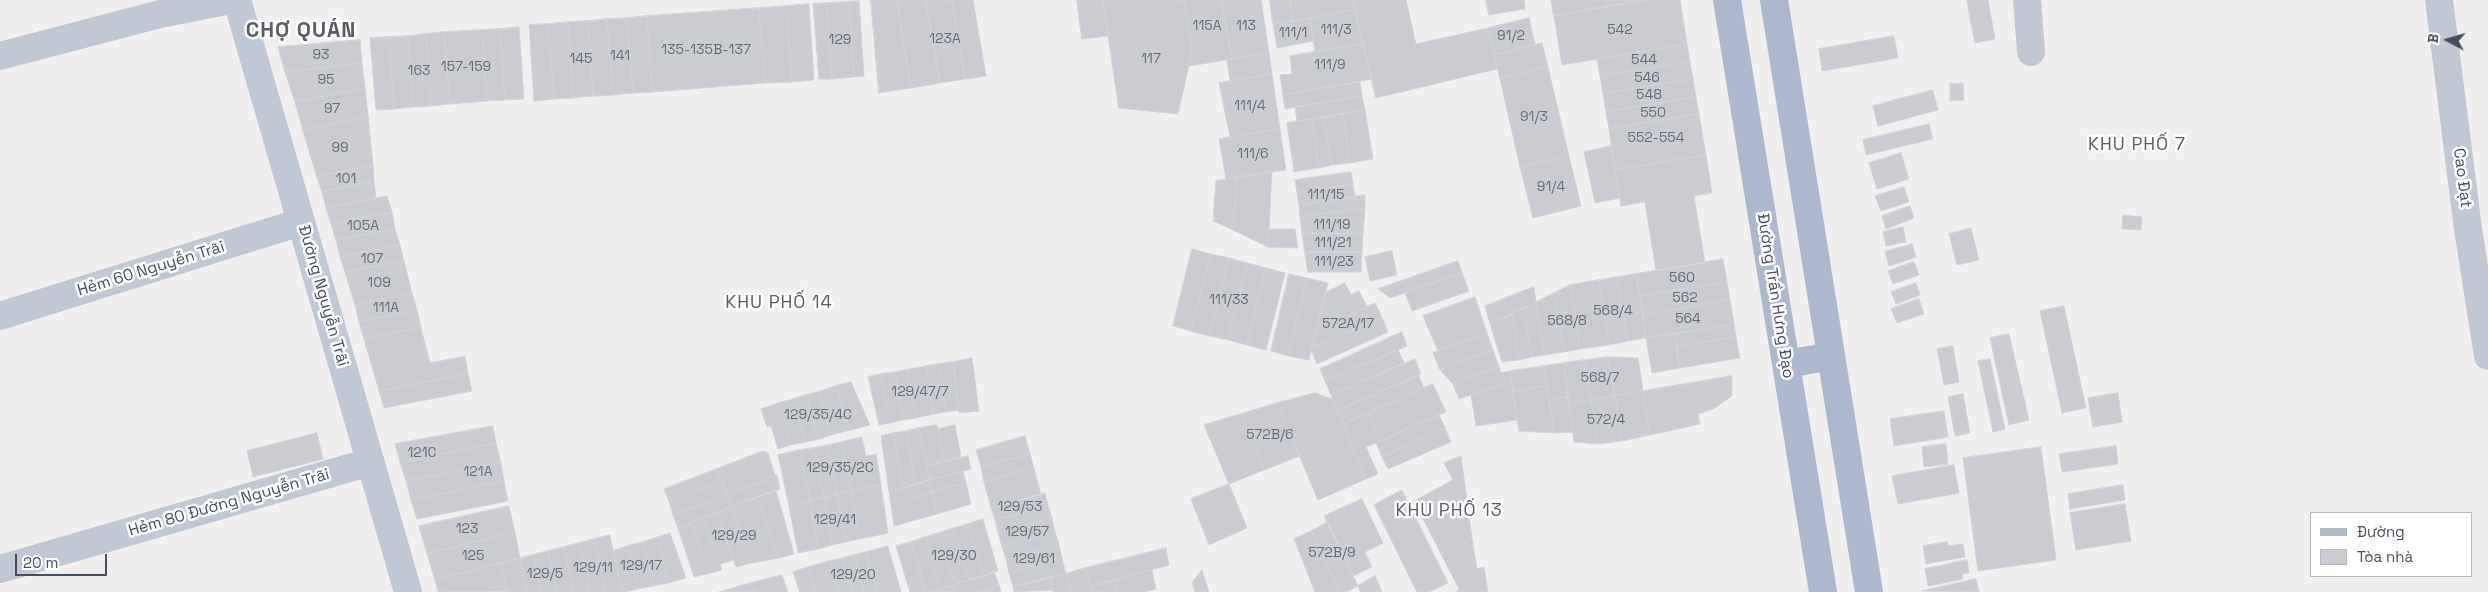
<!DOCTYPE html>
<meta charset="utf-8">
<style>
body{margin:0}
#map{position:relative;width:2488px;height:592px;overflow:hidden;background:#f0eeee;font-family:"Space Grotesk",sans-serif}
canvas{display:block}
.legend{position:absolute;left:2310px;top:512px;width:162px;height:65px;box-sizing:border-box;background:#fff;border:1px solid #b5b8bd;margin:0;padding:6px 9px;list-style:none;font-size:15px;color:#464e5b}
.legend li{display:flex;align-items:center;gap:10px;height:25px}
.legend b{width:25px;border:1px solid #b5b8bd}
.north{position:absolute;left:2423px;top:15px;width:50px;height:50px;-webkit-text-stroke:4px #fff;paint-order:stroke;rotate:276deg;font-size:14px;font-weight:700;line-height:20px;text-align:center;color:#464e5b}
.north::after{content:'';display:block;margin:auto;width:18px;height:22px;background:#464e5b;clip-path:polygon(50% 0,100% 100%,50% 72%,0 100%)}
.scale{position:absolute;left:15px;top:554px;width:92px;height:22px;box-sizing:border-box;border:2px solid #464e5b;border-top:0;padding-left:6px;font-size:15px;line-height:18px;white-space:nowrap;color:#464e5b;-webkit-text-stroke:4px #fff;paint-order:stroke}
</style>
<div id="map">
<canvas width="2488" height="592"></canvas>
<ul class="legend">
<li><b style="height:6px;background:#aeb8cc"></b>Đường</li>
<li><b style="height:14px;background:#cbccd2"></b>Tòa nhà</li>
</ul>
<div class="north">B</div>
<div class="scale">20 m</div>
</div>
<script>
const context = document.querySelector('canvas').getContext('2d');
context.lineJoin = 'round';
function fill(path, color) {
  context.fillStyle = color;
  context.fill(path, 'evenodd');
}
function strokePath(path, color, width, dash) {
  context.strokeStyle = color;
  context.lineWidth = width;
  context.lineCap = dash ? 'butt' : 'round';
  context.setLineDash(dash || []);
  context.stroke(path);
}
function write(font, color, halo, rows, align = 'center') {
  context.font = font + ' "Space Grotesk",sans-serif';
  context.lineWidth = 5;
  context.setLineDash([]);
  context.textBaseline = 'middle';
  context.strokeStyle = halo;
  context.fillStyle = color;
  for (const [text, x, y, turn = 0] of rows) {
    context.save();
    context.translate(x, y);
    context.rotate((+turn || 0) * Math.PI / 180);
    context.textAlign = isNaN(turn) ? turn : align;
    if (halo) context.strokeText(text, 0, 0);
    context.fillText(text, 0, 0);
    context.restore();
  }
}
const building = new Path2D(`
 M871,0H897L911,88L879,93Z
 M897,0H926L940,83L911,88Z
 M926,0H952L965,79L940,83Z
 M952,0H973L986,76L965,79Z
 M1077,0H1103L1108,36L1082,39Z
 M1103,0H1184L1192,51L1178,114L1119,108Z
 M1184,0H1222L1232,59L1189,66L1192,51Z
 M1222,0H1261L1269,53L1232,59Z
 M1270,0H1290L1293,21L1273,24Z
 M1290,0H1353L1355,10L1293,21Z
 M1353,0H1406L1416,44L1488,28L1497,69L1376,98Z
 M1486,0H1524L1525,9L1489,15Z
 M1551,0H1606L1607,6L1554,16Z
 M1606,0H1647L1607,6Z
 M1647,0H1680L1687,44L1562,65L1554,16Z
 M1967,0H1988L1995,39L1975,43Z
 M859,1L864,76L854,77L849,2Z
 M849,2L854,77L832,79L826,3Z
 M826,3L832,79H819L813,4Z
 M809,4L814,80L792,82L786,6Z
 M786,6L792,82L765,83L759,8Z
 M759,8L765,83L652,92L647,16Z
 M1355,10L1363,44L1315,52L1310,18Z
 M647,16L652,92L633,93L627,18Z
 M627,18L633,93L613,95L607,19Z
 M1310,18L1314,41L1277,48L1273,24Z
 M1529,18L1535,44L1494,55L1488,28Z
 M607,19L613,95L593,96L588,21Z
 M588,21L593,96L573,98L568,22Z
 M568,22L573,98L554,99L548,24Z
 M548,24L554,99L534,101L529,25Z
 M519,27L524,99L505,100L500,29Z
 M500,29L505,100L487,101L482,30Z
 M482,30L487,101L450,104L444,32Z
 M444,32L450,104L431,106L426,34Z
 M426,34L431,106L413,107L408,36Z
 M408,36L413,107L394,109L389,37Z
 M1894,36L1898,58L1822,71L1819,49Z
 M389,37L394,109L376,110L370,38Z
 M360,40L362,63L285,72L278,47Z
 M1542,43L1548,67L1500,79L1494,55Z
 M1363,44L1372,79L1283,95L1280,75L1292,74L1290,56Z
 M1687,44L1690,62L1600,76L1597,59Z
 M1269,53L1272,74L1230,81L1227,60Z
 M1690,62L1693,79L1603,94L1600,76Z
 M362,63L365,88L295,102L285,72Z
 M1548,67L1569,156L1520,167L1500,79Z
 M1272,74L1280,129L1230,137L1219,83Z
 M1693,79L1696,97L1606,112L1603,94Z
 M1360,82L1362,96L1285,109L1283,95Z
 M1963,83L1964,100L1950,101V84Z
 M365,88L368,116L303,131L295,102Z
 M1933,90L1938,110L1878,126L1873,106Z
 M1362,96L1365,110L1297,121L1295,107Z
 M1696,97L1699,114L1609,129L1606,112Z
 M1365,110L1373,159L1350,163L1343,114Z
 M1343,114L1350,163L1332,165L1324,117Z
 M1699,114L1706,155L1615,170L1609,129Z
 M368,116L373,165L317,177L303,131Z
 M1324,117L1332,165L1319,168L1312,119Z
 M1312,119L1319,168L1294,172L1287,123Z
 M1929,124L1933,139L1866,155L1863,140Z
 M1280,129L1286,170L1226,179L1219,139Z
 M1611,146L1620,198L1595,203L1584,152Z
 M1901,153L1909,179L1877,189L1869,163Z
 M1706,155L1712,193L1694,196L1705,263L1656,271L1645,202L1621,206L1615,170Z
 M1569,156L1581,206L1533,218L1520,167Z
 M373,165L374,181L322,192L317,177Z
 M1272,172L1269,229L1268,247L1233,230L1237,177Z
 M1351,172L1353,184L1297,193L1295,180Z
 M1237,177L1233,230L1213,221L1216,181Z
 M374,181L376,198L326,208L322,192Z
 M1353,184L1355,197L1299,205L1297,193Z
 M1904,187L1909,202L1881,211L1875,196Z
 M1365,195V208L1300,217L1299,205Z
 M387,196L392,212L331,224L326,208Z
 M1910,206L1914,218L1886,229L1882,216Z
 M1365,208L1363,234L1302,233L1300,217Z
 M392,212L395,229L336,240L331,224Z
 M2123,215L2142,217L2141,230L2122,229Z
 M1903,227L1906,242L1886,246L1883,232Z
 M1971,228L1979,260L1957,265L1949,234Z
 M395,229L400,245L340,257L336,240Z
 M1269,229H1295L1298,248L1268,247Z
 M1302,233L1363,234L1362,252H1305Z
 M1912,244L1916,257L1889,266L1885,252Z
 M400,245L404,261L345,272L340,257Z
 M1192,249L1211,254L1191,331L1173,326Z
 M1392,251L1397,275L1370,281L1365,257Z
 M1305,252H1362L1361,272H1308Z
 M1211,254L1229,258L1210,336L1191,331Z
 M1229,258L1248,263L1228,340L1210,336Z
 M1723,259L1727,282L1640,296L1636,274Z
 M404,261L412,293L355,305L345,272Z
 M1458,261L1462,273L1390,298L1378,289Z
 M1914,262L1919,275L1893,284L1888,271Z
 M1248,263L1266,268L1247,345L1228,340Z
 M1266,268L1285,273L1266,350L1247,345Z
 M1462,273L1469,291L1412,311L1405,293Z
 M1289,274L1307,278L1288,356L1271,351Z
 M1636,274L1646,338L1628,341L1617,277Z
 M1617,277L1628,341L1609,345L1599,280Z
 M1307,278L1328,283L1309,360L1288,356Z
 M1599,280L1609,345L1580,349L1570,285Z
 M1727,282L1730,300L1643,315L1640,296Z
 M1345,283L1351,295L1321,310L1325,293Z
 M1916,283L1920,295L1896,304L1891,292Z
 M1570,285L1580,349L1564,352L1554,293Z
 M1534,287L1536,302L1490,324L1485,306Z
 M1359,291L1367,307L1316,332L1321,310Z
 M412,293L417,310L359,322L355,305Z
 M1554,293L1564,352L1545,355L1536,302Z
 M1475,297L1487,333L1438,351L1423,316Z
 M1919,299L1924,314L1897,323L1891,309Z
 M1730,300L1734,324L1646,338L1643,315Z
 M1536,302L1545,355L1532,357L1524,308Z
 M1375,303L1382,317L1311,349L1316,332Z
 M2064,306L2086,408L2062,413L2040,311Z
 M1524,308L1532,357L1519,360L1512,314Z
 M417,310L421,328L364,339L359,322Z
 M1512,314L1519,360L1502,362L1490,324Z
 M1382,317L1388,332L1317,364L1311,349Z
 M1734,324L1736,337L1676,347L1675,334Z
 M421,328L430,363L465,356L468,374L379,391L364,339Z
 M1402,332L1407,346L1325,381L1320,369Z
 M1487,333L1493,350L1440,370L1433,353Z
 M1675,334L1680,368L1652,373L1646,338Z
 M2009,334L2029,420L2009,425L1990,338Z
 M1736,337L1740,358L1680,368L1676,347Z
 M1953,346L1959,382L1944,385L1937,349Z
 M1398,350L1404,363L1331,395L1325,381Z
 M1493,350L1499,367L1453,384L1440,370Z
 M1608,357L1638,358L1643,391L1615,396Z
 M1608,357L1615,396L1591,400L1585,360Z
 M972,358L979,411L959,413L953,362Z
 M1415,359L1421,374L1337,411L1331,395Z
 M1990,359L2005,429L1993,432L1978,361Z
 M1585,360L1591,400L1569,403L1564,363Z
 M953,362L959,410L946,412L939,364Z
 M1564,363L1568,397L1549,400L1544,366Z
 M939,364L946,412L933,414L926,366Z
 M926,366L933,414L916,418L907,370Z
 M1544,366L1547,386L1513,392L1510,371Z
 M1499,367L1501,373L1510,371L1511,381L1459,399L1453,384Z
 M907,370L916,418L903,420L895,372Z
 M895,372L903,420L890,423L881,374Z
 M468,374L472,391L384,408L379,391Z
 M881,374L890,423L879,425L868,377Z
 M1418,375L1424,388L1343,424L1337,411Z
 M1732,376V396L1713,409L1698,414L1700,424L1650,435L1643,391Z
 M1511,381L1517,420L1476,426L1471,395Z
 M851,382L870,425L850,430L836,386Z
 M1433,384L1446,412L1380,441L1368,413Z
 M836,386L850,430L831,435L818,392Z
 M1547,386L1554,433L1519,431L1513,392Z
 M1643,391L1650,435L1622,441L1615,396Z
 M818,392L831,435L819,439L806,395Z
 M1315,393L1332,399L1366,479L1318,500L1277,403Z
 M2118,393L2122,422L2093,427L2088,398Z
 M1963,394L1970,433L1955,436L1948,397Z
 M806,395L819,439L806,442L793,399Z
 M1615,396L1622,441L1597,444L1591,400Z
 M1568,397L1573,432L1554,433L1549,400Z
 M793,399L806,442L790,445L776,404Z
 M1591,400L1597,444L1574,442L1569,403Z
 M1277,403L1300,456L1264,470L1241,414Z
 M776,404L790,445L778,449L771,426L767,427L761,409Z
 M1944,411L1948,437L1894,446L1890,419Z
 M1368,413L1380,441L1366,447L1378,474L1366,479L1343,424Z
 M1241,414L1264,470L1229,484L1204,425Z
 M1439,415L1445,428L1382,457L1376,443Z
 M937,425L944,461L927,466L919,428Z
 M955,425L961,457L944,461L938,429Z
 M493,426L496,443L400,462L395,444Z
 M919,428L930,480L916,485L907,431Z
 M1445,428L1451,442L1388,469L1382,457Z
 M907,431L916,485L903,488L894,433Z
 M317,433L323,459L253,477L247,451Z
 M894,433L903,488L889,492L881,436Z
 M1025,436L1030,454L981,467L976,450Z
 M862,437L866,456L876,454L881,485L851,491L842,442Z
 M842,442L851,491L837,495L828,445Z
 M496,443L501,463L406,481L400,462Z
 M1946,444L1948,464L1924,467L1922,447Z
 M828,445L837,495L824,498L814,448Z
 M2116,446L2118,464L2062,472L2059,454Z
 M2041,447L2056,560L1978,571L1963,458Z
 M814,448L824,498L810,501L800,450Z
 M800,450L810,501L789,506L778,455Z
 M763,451L768,453L775,476L727,495L717,469Z
 M1030,454L1034,468L984,482L981,467Z
 M968,456L971,469L930,480L927,466Z
 M1461,456L1472,538L1441,554L1414,501L1453,480L1444,463Z
 M501,463L504,481L411,500L406,481Z
 M1954,465L1959,493L1898,504L1892,476Z
 M1034,468L1041,495L991,508L984,482Z
 M717,469L722,481L669,502L664,489Z
 M963,471L966,483L932,492L930,480Z
 M777,475L780,489L732,507L727,495Z
 M930,480L932,492L891,504L889,492Z
 M504,481L508,501L417,519L411,500Z
 M722,481L727,495L673,515L669,502Z
 M966,483L971,504L937,514L932,492Z
 M1229,484L1247,528L1209,545L1191,499Z
 M881,485L888,533L860,539L851,491Z
 M2123,485L2125,500L2070,509L2068,494Z
 M776,490L794,554L779,558L757,497Z
 M1402,490L1448,583L1429,592H1417L1374,505Z
 M851,491L860,539L846,542L837,495Z
 M932,492L937,514L894,526L891,504Z
 M1045,493L1048,506L995,520L991,508Z
 M727,495L732,507L678,528L673,515Z
 M837,495L846,542L832,545L824,498Z
 M757,497L779,558L752,563L732,507Z
 M824,498L832,545L818,549L810,501Z
 M1362,499L1383,543L1365,552L1372,567L1353,576L1324,516Z
 M810,501L818,549L798,553L789,506Z
 M2125,504L2131,541L2076,550L2070,513Z
 M509,506L515,532L427,554L419,526Z
 M1048,506L1052,518L998,533L995,520Z
 M732,507L752,563L736,567L717,513Z
 M717,513L734,560L720,564L704,518Z
 M704,518L720,564L722,570L710,573L692,523Z
 M1052,518L1055,532L1002,546L998,533Z
 M983,519L998,571L984,576L968,524Z
 M1328,522L1358,586L1346,592H1340L1311,531Z
 M692,523L710,573L694,577L678,528Z
 M968,524L984,576L969,580L954,528Z
 M954,528L969,580L955,584L939,533Z
 M1311,531L1340,592H1315L1294,539Z
 M515,532L520,558L435,580L427,554Z
 M1055,532L1059,545L1006,560L1002,546Z
 M670,533L686,578L668,583L658,537Z
 M939,533L955,584L941,589L925,537Z
 M610,535L613,551L623,592H606L594,539Z
 M658,537L668,583L653,586L643,542Z
 M925,537L941,589L931,592H926L911,542Z
 M1472,538L1477,569L1484,567L1488,592H1456L1459,589L1441,554Z
 M594,539L606,592H590L579,543Z
 M643,542L653,586L638,589L628,546Z
 M911,542L926,592H910L896,546Z
 M1947,542L1948,546L1963,544L1965,557L1926,564L1923,546Z
 M579,543L590,592H574L564,547Z
 M1059,545L1062,558L1009,573L1006,560Z
 M628,546L638,589L623,592L613,551Z
 M888,546L901,592H877L866,552Z
 M564,547L574,592H557L548,551Z
 M1166,548L1169,565L1090,587L1085,568Z
 M548,551L557,592H541L533,555Z
 M866,552L877,592H864L854,555Z
 M533,555L541,592H527L520,558Z
 M854,555L864,592H852L843,558Z
 M520,558L527,592H507L500,563Z
 M843,558L852,592H839L830,561Z
 M1062,558L1066,574L1013,587L1009,573Z
 M1967,560L1969,573L1962,574L1963,579L1928,586L1925,569Z
 M830,561L839,592H815L808,567Z
 M500,563L507,591L438,592L435,580Z
 M808,567L815,592H800L793,572Z
 M1085,568L1092,592H1071L1066,574Z
 M1152,570L1156,589L1144,592H1117L1114,580Z
 M1202,570L1209,592H1195L1192,583Z
 M994,572L999,585L977,592H955L953,585Z
 M1066,574L1071,592H1053L1050,577Z
 M782,575L788,592H754L751,583Z
 M1375,576L1382,592H1360L1358,586Z
 M1050,577L1053,590L1014,592L1013,587Z
 M1976,579L1979,592L1922,591Z
 M1114,580L1117,592H1092L1090,587Z
 M751,583L754,592H719Z
 M953,585L955,592H931L941,589Z
 M999,585L1001,592H977Z`);
const minor = new Path2D(`
 M2027,0L2031,52
 M2439,0L2468,229L2488,356
 M0,316L301,222
 M0,569L370,462`);
const tertiary = new Path2D(`
 M0,56L160,14L231,0`);
const secondary = new Path2D(`
 M237,0L408,592`);
const primary = new Path2D(`
 M1727,0L1823,592
 M1774,0L1869,592
 M1787,364L1831,356`);
const numberNames = [
 ["115A",1207,26],
 ["113",1246,26],
 ["111/3",1336,30],
 ["542",1620,30],
 ["111/1",1293,33],
 ["91/2",1511,36],
 ["123A",945,39],
 ["129",840,40],
 ["135-135B-137",706,50],
 ["93",321,55],
 ["141",620,56],
 ["145",581,59],
 ["117",1151,59],
 ["544",1644,60],
 ["111/9",1330,65],
 ["157-159",466,67],
 ["163",419,71],
 ["546",1647,78],
 ["95",326,80],
 ["548",1649,95],
 ["111/4",1250,106],
 ["97",332,109],
 ["550",1653,113],
 ["91/3",1534,117],
 ["552-554",1656,138],
 ["99",340,148],
 ["111/6",1253,154],
 ["101",346,179],
 ["91/4",1551,187],
 ["111/15",1326,195],
 ["111/19",1332,225],
 ["105A",363,226],
 ["111/21",1333,243],
 ["107",372,259],
 ["111/23",1334,262],
 ["560",1682,278],
 ["109",379,283],
 ["562",1685,298],
 ["111/33",1229,300],
 ["111A",386,308],
 ["568/4",1613,311],
 ["564",1688,319],
 ["568/8",1567,321],
 ["572A/17",1348,324],
 ["568/7",1600,378],
 ["129/47/7",920,392],
 ["129/35/4C",818,415],
 ["572/4",1606,420],
 ["572B/6",1270,435],
 ["121C",422,453],
 ["129/35/2C",840,468],
 ["121A",478,472],
 ["129/53",1020,507],
 ["129/41",835,520],
 ["123",467,529],
 ["129/57",1027,532],
 ["129/29",734,536],
 ["572B/9",1332,553],
 ["125",473,556],
 ["129/30",954,556],
 ["129/61",1034,559],
 ["129/17",641,566],
 ["129/11",593,568],
 ["129/5",545,574],
 ["129/20",853,575]
];
const streetNames = [
 ["Cao Đạt",2462,178,83],
 ["Hẻm 60 Nguyễn Trãi",151,269,-17],
 ["Đường Nguyễn Trãi",323,296,74],
 ["Đường Trần Hưng Đạo",1775,296,81],
 ["Hẻm 80 Đường Nguyễn Trãi",229,503,-16]
];
const neighbourhoodNames = [
 ["KHU PHỐ 7",2137,145],
 ["KHU PHỐ 14",779,303],
 ["KHU PHỐ 13",1449,511]
];
const districtNames = [
 ["CHỢ QUÁN",301,31]
];
fill(building, '#cbccd2');
strokePath(building, '#d2d3d9', 1);
strokePath(minor, '#c1c8d3', 28);
strokePath(tertiary, '#c1c8d3', 28);
strokePath(secondary, '#c0c8d6', 28);
strokePath(primary, '#aeb8cc', 28);
write('14px', '#676e79', null, numberNames);
write('16px', '#464e5b', '#fff', streetNames);
context.letterSpacing = '1px';
write('18px', '#5a5d63', '#fff', neighbourhoodNames);
context.letterSpacing = '0px';
context.letterSpacing = '1px';
write('bold 21px', '#5a5d63', '#fff', districtNames);
context.letterSpacing = '0px';
</script>
